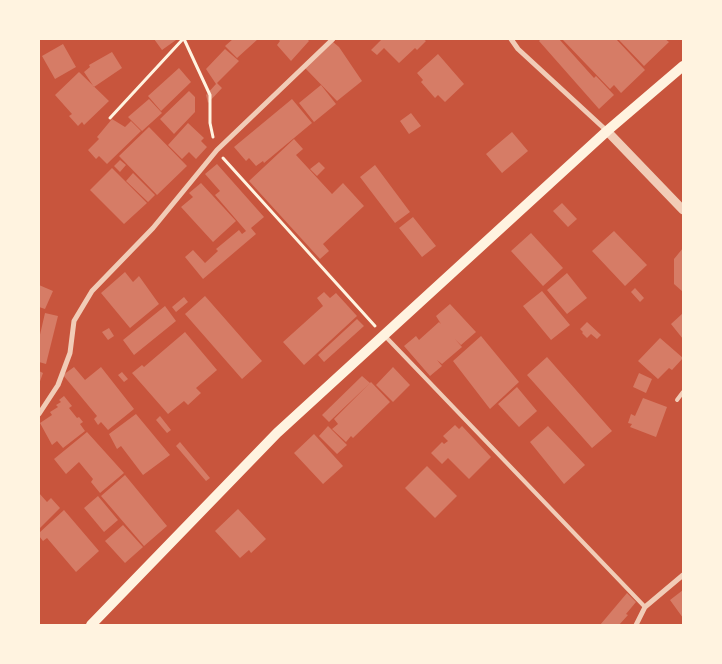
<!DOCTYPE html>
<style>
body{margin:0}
#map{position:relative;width:722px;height:664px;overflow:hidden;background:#c8553d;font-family:Lato,sans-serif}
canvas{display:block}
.frame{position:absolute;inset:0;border:40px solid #fff3e0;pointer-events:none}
</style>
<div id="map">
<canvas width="722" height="664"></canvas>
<div class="frame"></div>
</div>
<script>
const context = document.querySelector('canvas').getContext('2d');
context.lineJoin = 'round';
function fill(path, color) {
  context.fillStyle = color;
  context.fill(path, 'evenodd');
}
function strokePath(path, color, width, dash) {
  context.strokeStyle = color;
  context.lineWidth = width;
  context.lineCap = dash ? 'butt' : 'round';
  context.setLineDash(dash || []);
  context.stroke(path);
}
const building = new Path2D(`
 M154,39H175L176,40L162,50Z
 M233,39H258L237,58L225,46Z
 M278,39H307L309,41L291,61L277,45L280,41Z
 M382,39H423L426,41L417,50L415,48L399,63L384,48L377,55L371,50Z
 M541,39H559L594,78L596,76L614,95L599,109L539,41Z
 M562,39H616L645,70L621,93L614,85L610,89Z
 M618,39H665L669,42L644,66Z
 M333,42L339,47L362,81L337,101L305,68Z
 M63,44L76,67L55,79L42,56Z
 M225,49L239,61L217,83L222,88L208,103L206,95L216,84L206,69Z
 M112,52L122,68L94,87L84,72L90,67L89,65Z
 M438,54L464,84L445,102L438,95L435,98L421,82L423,80L417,73Z
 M179,68L191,82L161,111L148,96Z
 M79,72L109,101L84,125L82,122L78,126L69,116L72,114L55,95Z
 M321,85L336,104L314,122L299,103Z
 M189,91L195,97V112L174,134L160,119Z
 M149,99L162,113L142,131L128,117Z
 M292,99L312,123L264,163L263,161L256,166L249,158L246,161L234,147Z
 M411,113L421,126L409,134L400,121Z
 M112,119L125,127L131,121L141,131L107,164L99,156L96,159L88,150L99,139L97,137Z
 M188,123L204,138L201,141L207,147L196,159L189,152L182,159L168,145Z
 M149,127L187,166L157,195L119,156Z
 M512,132L528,151L502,173L486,154Z
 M294,139L303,149L296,155L332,194L343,183L364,206L323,244L329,251L320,259L249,181Z
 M120,160L126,165L120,172L114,166Z
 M319,162L325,168L317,176L310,169Z
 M217,164L264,217L251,228L256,234L203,279L185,257L193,250L205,263L218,251L216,249L239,230L242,234L246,231L215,195L220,191L205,174Z
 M375,165L410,212L395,223L360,177Z
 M112,168L147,203L124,224L90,190Z
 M133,173L155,195L148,202L126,181Z
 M201,183L236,221L213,242L181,207L193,197L189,193Z
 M562,203L577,219L568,227L553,211Z
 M413,217L436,246L422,257L399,228Z
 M614,231L647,265L625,286L592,251Z
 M531,233L563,268L543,286L511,251Z
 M683,248V292L674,284V259Z
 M125,272L133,282L139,276L159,304L130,328L101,293Z
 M567,273L587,298L567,314L547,290Z
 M39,285L53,291L45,309L39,307Z
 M635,288L644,298L640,302L631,292Z
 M542,291L570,325L551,340L523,306Z
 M324,292L330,298L336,293L357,316L304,365L283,342L323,306L317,298Z
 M205,296L262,361L242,379L185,314Z
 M184,297L188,302L176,312L172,307Z
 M450,304L476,332L461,345L455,339L462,347L442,364L437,360L442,366L430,376L404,346L416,336L419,340L439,322L441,324L436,316Z
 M165,306L176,321L134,355L123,340Z
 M45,313L58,316L46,364L39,362V339Z
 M683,313V339L671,324Z
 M357,319L364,326L324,362L318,355Z
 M587,322L601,335L597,339L591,334L587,338L582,333L583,332L580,329Z
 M109,328L114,336L108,340L102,332Z
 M185,332L217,370L196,388L201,393L188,405L184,401L168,414L132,373L142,365L144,367Z
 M481,336L519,382L490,409L453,361Z
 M660,338L683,358L672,370L669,368L658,379L638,361Z
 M547,357L612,431L592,448L527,375Z
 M74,367L85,380L101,367L134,409L108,430L101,422L98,425L94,419L97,416L63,375Z
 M393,367L410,385L393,402L376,385Z
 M39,371L43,373L39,384Z
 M122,372L128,379L124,382L118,375Z
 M639,373L652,379L646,393L633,387Z
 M362,376L370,383L329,422L322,415Z
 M371,382L390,402L353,438L351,436L346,442L332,429L338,424L334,419Z
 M517,387L537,411L519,427L498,404Z
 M64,396L72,406L69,408L77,418L79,417L83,422L80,424L85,431L63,448L57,441L52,445L40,423L52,415L50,412L58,407L56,405L61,402L59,400Z
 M643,398L667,407L656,437L630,427L632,424L628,423L631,414L635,416Z
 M136,414L170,455L143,475L121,446L117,449L109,434Z
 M160,416L171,430L167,433L156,420Z
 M455,425L459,429L462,426L491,457L469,479L448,458L442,464L431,453L442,442L444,444L448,441L443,436Z
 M328,426L347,445L337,454L319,436Z
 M548,426L585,465L564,484L530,442Z
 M87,432L124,473L100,493L91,482L93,479L79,462L66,474L54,459Z
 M314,434L343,466L323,484L294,453Z
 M180,442L210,478L206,481L176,446Z
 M427,466L457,496L435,518L405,488Z
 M125,475L167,526L144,546L101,496Z
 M39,493L47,502L51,498L60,508L39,529Z
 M98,496L118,520L104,532L84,508Z
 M238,509L266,539L251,553L249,550L240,558L215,531Z
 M64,510L99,551L76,572L47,538L43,541L39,536V533Z
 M123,525L143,547L125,563L105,541Z
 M683,590V618L670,600Z
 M627,593L636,602L626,614L628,615L619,625H600Z`);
const path = new Path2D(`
 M184,39L210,95V123L213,137
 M110,118L183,39
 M223,158L375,326`);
const service = new Path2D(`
 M385,336L645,607
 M677,400L683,392`);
const minor = new Path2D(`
 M511,39L518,49L607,131
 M39,414L58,385L70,353L74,321L92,291L153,228L217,150L333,39
 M636,625L645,607L683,575`);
const tertiary = new Path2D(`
 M607,131L683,210`);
const secondary = new Path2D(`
 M91,625L277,433L607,131L683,66`);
fill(building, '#d67c66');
strokePath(path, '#fff3e0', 3);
strokePath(service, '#f1ccb7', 4);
strokePath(minor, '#f1ccb7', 5);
strokePath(tertiary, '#f1ccb7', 9);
strokePath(secondary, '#fff3e0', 10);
</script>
